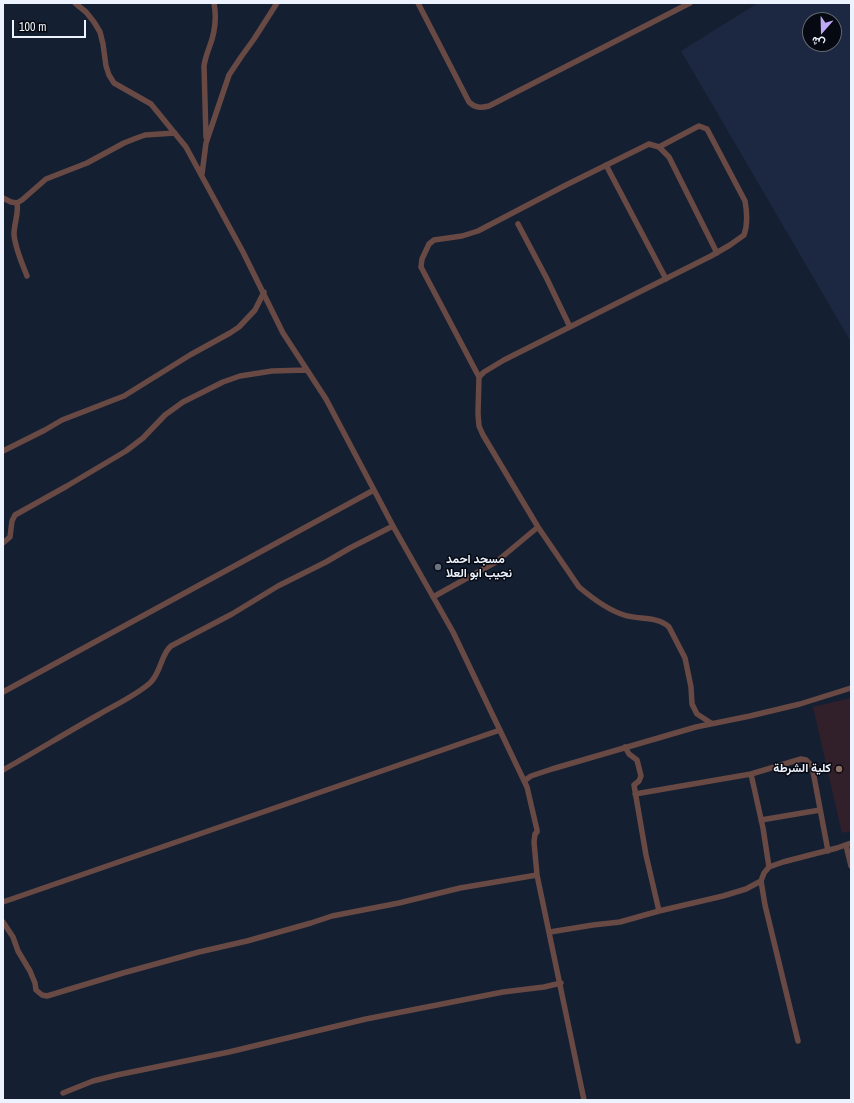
<!DOCTYPE html>
<meta charset="utf-8">
<style>
body{margin:0}
#map{position:relative;width:854px;height:1103px;overflow:hidden;background:#151f32;font-family:"Archivo Narrow",Vazirmatn,sans-serif}
canvas{display:block}
.frame{position:absolute;inset:0;border:4px solid #edf3fe;pointer-events:none}
.north{position:absolute;left:802px;top:12px;width:40px;height:40px;box-sizing:border-box;background:#060911;border:1px solid #626770;border-radius:50%;rotate:200deg;font-size:11px;font-weight:700;line-height:16px;text-align:center;color:#edf3fe}
.north::after{content:'';display:block;margin:auto;width:14px;height:18px;background:#bda9f5;clip-path:polygon(50% 0,100% 100%,50% 72%,0 100%)}
.scale{position:absolute;left:12px;top:20px;width:74px;height:18px;box-sizing:border-box;border:2px solid #edf3fe;border-top:0;padding-left:5px;font-size:12px;line-height:14px;white-space:nowrap;color:#edf3fe;-webkit-text-stroke:3px #060911;paint-order:stroke}
</style>
<div id="map">
<canvas width="854" height="1103"></canvas>
<div class="frame"></div>
<div class="north">ش</div>
<div class="scale">100 m</div>
</div>
<script>
const context = document.querySelector('canvas').getContext('2d');
context.lineJoin = 'round';
function fill(path, color) {
  context.fillStyle = color;
  context.fill(path, 'evenodd');
}
function strokePath(path, color, width, dash) {
  context.strokeStyle = color;
  context.lineWidth = width;
  context.lineCap = dash ? 'butt' : 'round';
  context.setLineDash(dash || []);
  context.stroke(path);
}
function write(font, color, halo, rows, align = 'center') {
  context.font = font + ' "Archivo Narrow",Vazirmatn,sans-serif';
  context.lineWidth = 3;
  context.setLineDash([]);
  context.textBaseline = 'middle';
  context.strokeStyle = halo;
  context.fillStyle = color;
  for (const [text, x, y, turn = 0] of rows) {
    context.save();
    context.translate(x, y);
    context.rotate((+turn || 0) * Math.PI / 180);
    context.textAlign = isNaN(turn) ? turn : align;
    if (halo) context.strokeText(text, 0, 0);
    context.fillText(text, 0, 0);
    context.restore();
  }
}
const built = new Path2D(`
 M758,3H851V342L681,51ZM810,20H834V44H810Z`);
const education = new Path2D(`
 M851,698V831L842,833L813,707Z`);
const minor = new Path2D(`
 M75,3L86,12L94,22L100,32L103,44L106,66L109,75L114,83L151,104L186,147L243,252L283,333L326,399L393,526L453,632L527,787L537,830V832L535,834L534,842L537,875L584,1100
 M418,3L469,102C475,108 481,108 489,106L690,3
 M206,137L204,66C205,59 207,54 209,48C215,33 217,19 214,3
 M606,165L666,279
 M202,174L206,143L229,75L241,57L254,39L277,3
 M3,198L11,202L17,203L22,200L46,179L87,163L124,143L134,139L145,135L175,133
 M17,203C19,214 14,223 14,234C15,248 22,263 27,276
 M518,224L547,279L570,327
 M479,377L484,372L504,360L711,256L730,245L744,235C748,224 747,212 745,201L707,129L699,126L695,128L659,147
 M3,451L45,430L62,420L124,396L190,355L230,333L239,327L255,310L264,292
 M3,543L10,537L12,521L15,515L67,486L126,451L143,438L165,415L183,402L223,382L240,376L272,371L306,370
 M433,597L496,562L538,527
 M3,692L374,490
 M711,723L697,714L692,704L691,687L685,658L669,627C658,616 638,620 624,615C608,610 592,598 579,587L538,527L483,435L479,426L478,414L479,377L421,267L422,259L429,244L434,240L462,236L478,231L566,185L649,144L659,147L669,157L717,253
 M625,747L629,754L637,760L641,776L639,781L634,785L646,855L659,911
 M3,770C35,752 66,733 98,715C115,705 135,696 150,683C161,673 161,654 171,646L232,614L278,586L326,562L350,548L393,526
 M751,774L763,828L769,867
 M524,781L531,776L552,769L696,727L750,716L800,704L851,688
 M635,794L751,774L801,759L806,760L812,766L828,851
 M761,820L820,810
 M846,845L851,866
 M3,902C169,846 334,787 500,730
 M3,922L13,937L18,951L30,971L35,983L36,990L42,995L47,996L123,973L199,952L247,941L311,923L332,916L399,903L460,888L537,875
 M550,932L593,925L620,922L659,911L723,896L746,889L761,881
 M798,1041L765,905L761,881L764,873L769,867L783,862L837,848L851,843
 M63,1093L93,1081L117,1075L229,1052L366,1019L503,992L544,987L561,983`);
const markers = [
 [438,567,4,"#6b7280"],
 [839,769,4,"#8d6e63"]
];
const poiNames = [
 ["مسجد احمد",446,560],
 ["نجيب ابو العلا",446,574],
 ["كلية الشرطة",831,769,"right"]
];
fill(built, '#1c2841');
fill(education, '#312029');
strokePath(minor, '#684944', 5.5);
for (const [x, y, r, color] of markers) {
  const dot = new Path2D();
  dot.arc(x, y, r, 0, 2 * Math.PI);
  context.fillStyle = color;
  context.fill(dot);
  strokePath(dot, '#060911', 1.5);
}
write('bold 12px', '#edf3fe', '#060911', poiNames, 'left');
</script>
